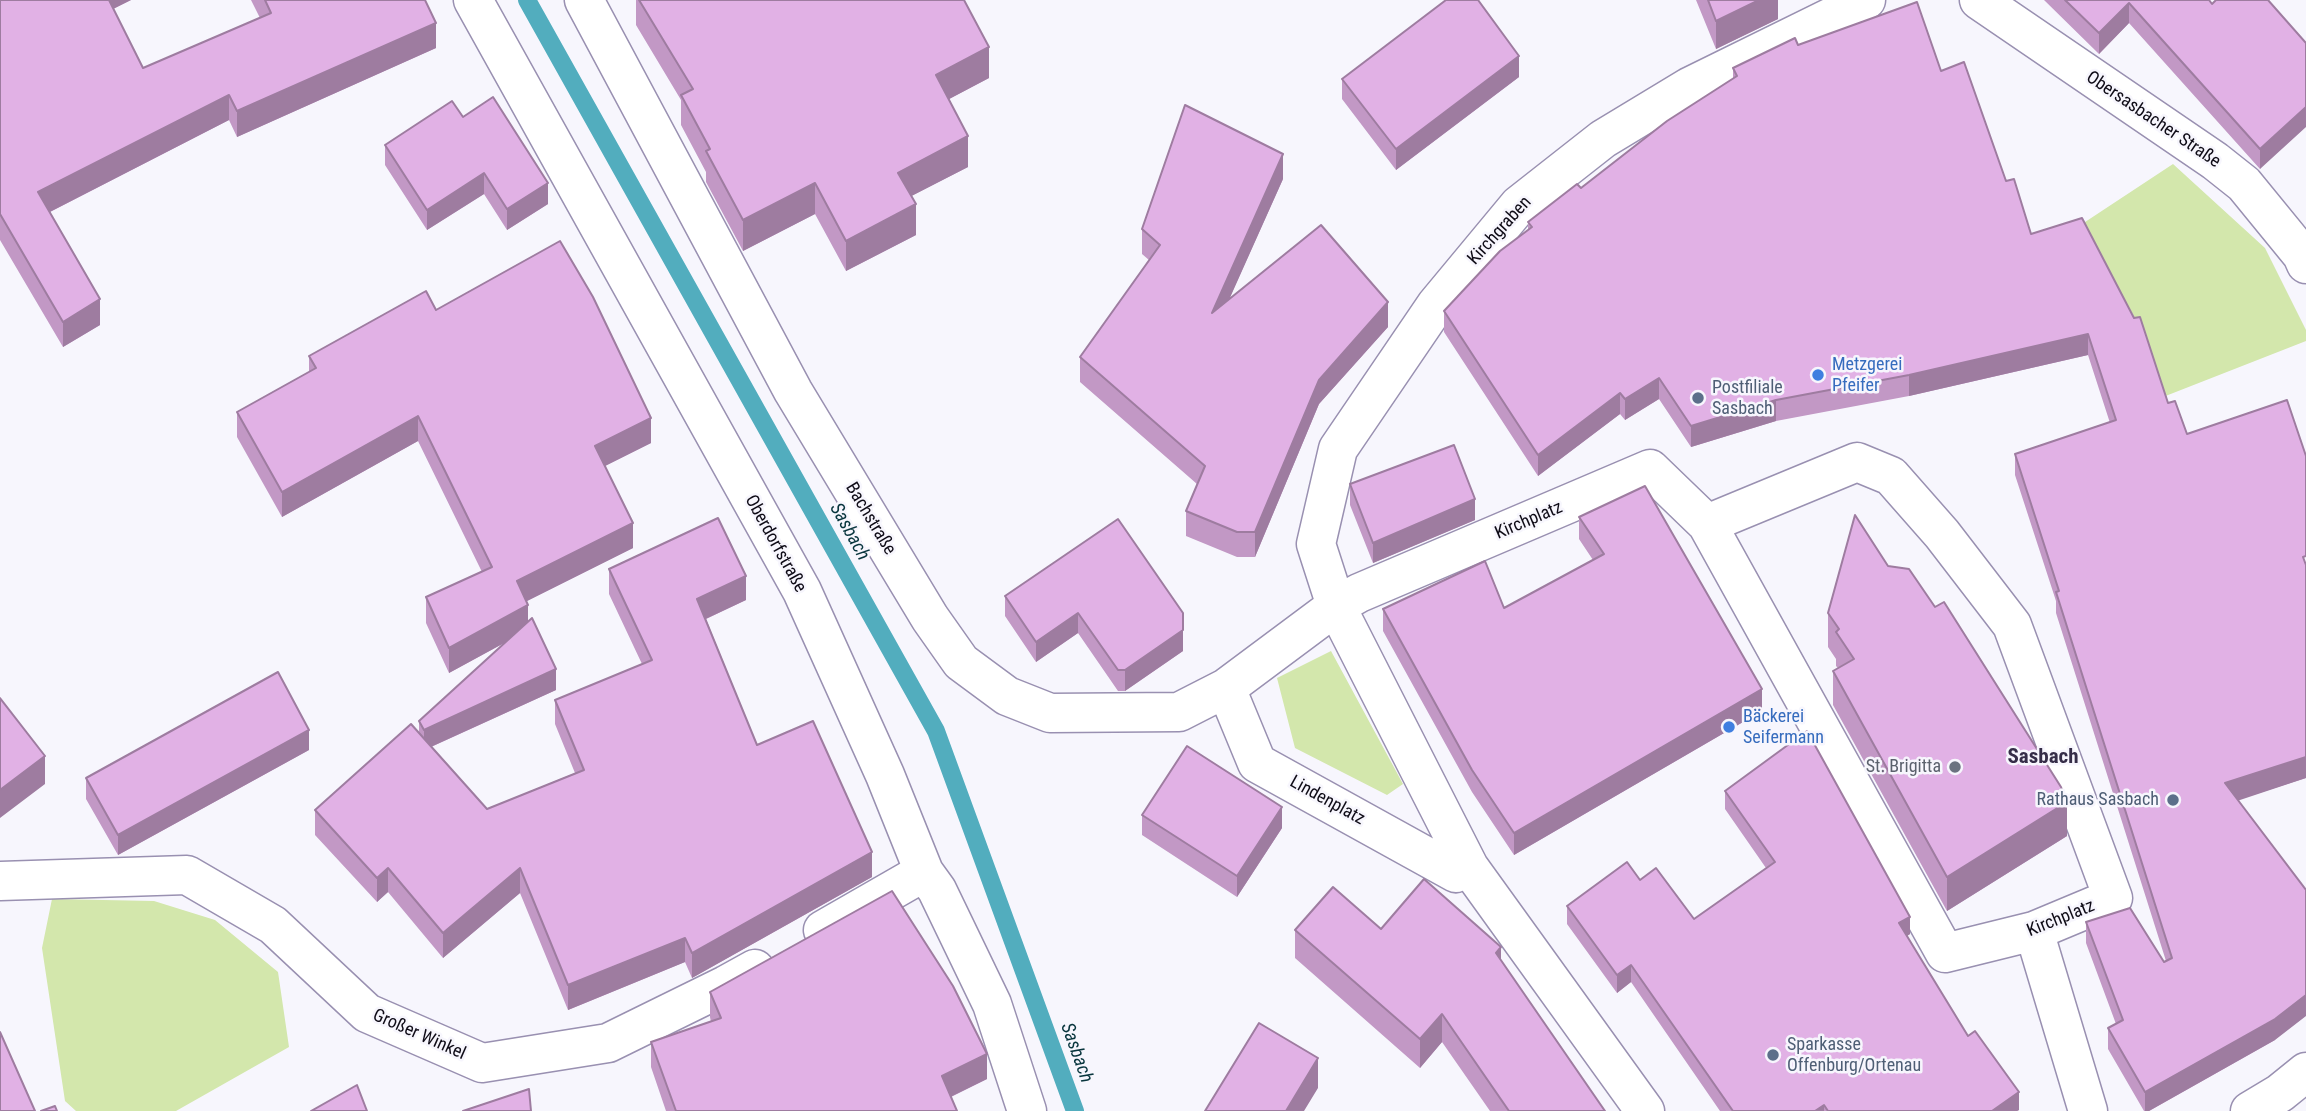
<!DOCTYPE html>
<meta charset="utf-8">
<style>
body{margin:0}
canvas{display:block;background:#f7f6fd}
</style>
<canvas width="2306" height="1111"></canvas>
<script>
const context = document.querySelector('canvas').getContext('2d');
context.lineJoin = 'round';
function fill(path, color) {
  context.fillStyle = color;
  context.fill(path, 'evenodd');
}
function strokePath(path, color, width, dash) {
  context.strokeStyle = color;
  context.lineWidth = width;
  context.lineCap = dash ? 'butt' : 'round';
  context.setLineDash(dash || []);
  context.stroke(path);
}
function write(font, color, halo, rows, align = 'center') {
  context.font = font + ' "Roboto Condensed",sans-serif';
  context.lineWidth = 5;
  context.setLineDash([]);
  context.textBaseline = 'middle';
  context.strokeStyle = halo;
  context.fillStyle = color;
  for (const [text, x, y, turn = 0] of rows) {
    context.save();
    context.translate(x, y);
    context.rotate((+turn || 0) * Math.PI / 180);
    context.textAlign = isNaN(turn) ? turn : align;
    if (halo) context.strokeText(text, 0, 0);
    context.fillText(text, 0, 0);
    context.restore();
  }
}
const green = new Path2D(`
 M2173,164L2265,248L2306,330V341L2163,397L2134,316L2079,226Z
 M1331,651L1403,784L1387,795L1295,748L1277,678Z
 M52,899L154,901L215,920L278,972L289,1047L176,1111H76L65,1101L42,948Z`);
const stream = new Path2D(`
 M527,0L936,731L1075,1111`);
const minor = new Path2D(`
 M473,0L802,591L885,775L924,872L937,890L992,1004L1027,1111
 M584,0L793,391L930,618L961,662L1007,696L1050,713L1179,712L1226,688L1336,606L1359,593L1650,469L1707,524L1857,462L1891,476L1942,534L2012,625L2113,898L2034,931L1945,953L1707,524
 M1979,0L2215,161L2244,184L2302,255L2306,264
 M1226,688L1257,763L1456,873L1469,867
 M0,881L187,875L273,925L367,1013L482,1063L608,1043L726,985L755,969
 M823,930L924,872
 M2034,931L2088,1111
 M1645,1111L1469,867L1336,606L1316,544L1338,449L1436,305L1519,205L1603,139L1689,87L1866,0
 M2250,1111L2280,1093L2306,1072`);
const wall = new Path2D(`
 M0,0H131L113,9L143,68L260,18L251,0H425L436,48L237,137L229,120L50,212L100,325L63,347L0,240Z
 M636,0H964L989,78L949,99L968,167L911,196L916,235L846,271L815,214L743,251L706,182V172L681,125V100L636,25Z
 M1696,0H1778V19L1716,49Z
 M2044,0H2209L2212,4L2306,43L2260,169L2129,23L2099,54Z
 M1798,45L1941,71L2006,181L2031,234L2168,403L2306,778L2237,800L2275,1040L2149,1111H2144L2108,1049V1028L2116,1024L2086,943V922L2164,962L2166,961L2056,613V601L2015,475V454L2110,423L2088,355L1909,396L1776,421L1691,447L1659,399L1625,420L1620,414L1538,476L1444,332V311L1528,230V222L1581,188L1733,78V68Z
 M1519,77L1396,170L1342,99V79Z
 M463,117L548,204L507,230L484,194L427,230L385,165V145Z
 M1283,179L1229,299L1388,327L1319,404L1255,557H1237L1186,536V511L1197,484L1080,382V357L1149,260L1142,254V229Z
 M436,310L651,443L605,466L633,548L527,601L528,622L556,690L431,747L487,809L575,773L555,724V700L642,664L609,594V569L746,600L706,619L757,745L872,877L692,978L685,962L568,1010L520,893L443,958L388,892L377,902L315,835V810L419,733V721L506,642L449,673L426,623V597L482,572L418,441L282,517L237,437V412L309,372V356Z
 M1350,484L1475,520L1373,563L1350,505Z
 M1579,517L1762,711L1514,855L1472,792L1383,631V609L1504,608L1593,560L1579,539Z
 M1118,519L1183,651L1125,691H1118L1078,633L1036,662L1005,616V596Z
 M1828,613L2067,836L1947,911L1833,705V671L1838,668L1836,666V659L1828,647Z
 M309,750L118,855L86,799V778Z
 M1725,791L1910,934L1907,936L1968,1036L2019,1110L2017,1111H1720L1631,982L1617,993L1567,924V906L1640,880L1694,919L1766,868L1725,809Z
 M1142,815L1282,828L1237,897L1142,835Z
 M1381,929L1501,960L1605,1111H1490L1442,1042L1420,1068L1295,958V930Z
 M710,992L987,1079L951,1097L957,1111H666L651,1067V1042L711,1022L710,1017Z`);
const shadedWall = new Path2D(`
 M103,0H131L103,14Z
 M1759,0H1778V19L1716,49V21Z
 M2129,3V23L2099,54V33Z
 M436,23V48L237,137V111Z
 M989,47V78L936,106V75Z
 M1519,56V77L1396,170V149Z
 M229,95V120L38,218V192Z
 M2306,107V127L2260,169V149Z
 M968,136V167L898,203V173Z
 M1283,154V179L1212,338V313Z
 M484,173V194L427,230V210Z
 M548,183V204L507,230V209Z
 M815,183V214L743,251V220Z
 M916,204V235L846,271V241Z
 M100,299V325L63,347V322Z
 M1388,302V327L1319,404L1255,557V532L1319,380Z
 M2088,334V355L1909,396V375Z
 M1659,378V399L1625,420V399Z
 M1620,393V414L1538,476V455Z
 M1776,400V421L1691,447V426Z
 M418,416V441L282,517V492Z
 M651,418V443L595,471V446Z
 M1475,499V520L1373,563V543Z
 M633,523V548L517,606V581Z
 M746,576V600L697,623V599Z
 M528,605V630L449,673V648Z
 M1078,613V633L1036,662V642Z
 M1183,630V651L1125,691V670Z
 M556,669V690L424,750V730Z
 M1762,689V711L1514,855V833Z
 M309,730V750L118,855V835Z
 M45,756V784L0,818V790Z
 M2306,757V778L2225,805V783Z
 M2067,802V836L1947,911V877Z
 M1282,807V828L1237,897V876Z
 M872,852V877L692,978V953Z
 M388,868V892L377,902V878Z
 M520,868V893L443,958V933Z
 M1910,917V934L1899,941V923Z
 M685,938V962L568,1010V985Z
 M1501,947V975L1496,953Z
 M1631,965V982L1617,993V975Z
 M2306,995V1016L2275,1040L2149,1111H2145V1092Z
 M1442,1014V1042L1420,1068V1039Z
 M987,1054V1079L942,1101V1076Z
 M1318,1058V1088L1304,1111H1286Z
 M2019,1092V1110L2017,1111H1992Z
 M1824,1105V1111H1815Z`);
const building = new Path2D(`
 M0,0H109L143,68L271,13L265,0H425L436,23L237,111L229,95L38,192L100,299L63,322L0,214Z
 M639,0H964L989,47L936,75L968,136L898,173L916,204L846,241L815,183L743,220L706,151L710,149L681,95L693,89Z
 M1446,0H1478L1519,56L1396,149L1342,79Z
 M1708,0H1759L1716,21Z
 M2065,0H2209L2212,4L2216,0H2268L2306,43V107L2260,149L2129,3L2099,33Z
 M1917,2L1941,71L1964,62L2006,181L2014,179L2031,234L2082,218L2134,318L2140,317L2168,403L2175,401L2187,434L2287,400L2306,456V556L2303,557L2306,565V757L2225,783L2306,890V995L2275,1019L2145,1092L2108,1028L2123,1020L2086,922L2130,908L2164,962L2172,958L2056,592L2059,591L2015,454L2116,420L2088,334L1909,375L1776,400L1691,426L1659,378L1625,399L1620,393L1538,455L1444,311L1500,251L1532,227L1528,222L1577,184L1581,188L1667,121L1737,76L1733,68L1795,38L1798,45Z
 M493,97L548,183L507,209L484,173L427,210L385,145L452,101L463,117Z
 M1185,105L1283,154L1212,313L1321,225L1388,302L1319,380L1255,532H1237L1186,511L1205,466L1080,357L1160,245L1142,229Z
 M560,241L593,297L651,418L595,446L633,523L517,581L528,605L449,648L426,597L492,567L418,416L282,492L237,412L316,368L309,356L426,291L436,310Z
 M1454,445L1475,499L1373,543L1350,484Z
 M1645,486L1762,689L1514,833L1472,770L1383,609L1485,561L1504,608L1604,554L1579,517Z
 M1855,515L1888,566L1909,569L1935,607L1944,602L2061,787L2067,802L1947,877L1833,671L1854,659L1836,632L1839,629L1828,613Z
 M718,518L746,576L697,599L757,745L813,721L872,852L692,953L685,938L568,985L520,868L443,933L388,868L377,878L315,810L411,724L487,809L584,770L555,700L652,660L609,569Z
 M1118,519L1183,613V630L1125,670H1118L1078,613L1036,642L1005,596Z
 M532,618L556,669L424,730L419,721Z
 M278,672L309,730L118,835L86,778Z
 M0,698L45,756L0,790Z
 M1807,731L1910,917L1899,923L1968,1036L1975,1031L2019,1092L1992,1111H1828L1824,1105L1815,1111H1733L1631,965L1617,975L1567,906L1627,862L1640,880L1656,868L1694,919L1775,862L1725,791Z
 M1187,746L1282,807L1237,876L1142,815Z
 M1424,879L1501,947L1496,953L1605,1111H1509L1442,1014L1420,1039L1295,930L1333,887L1381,929Z
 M892,891L953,986L987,1054L942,1076L957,1111H676L651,1042L721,1018L710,992Z
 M1259,1023L1318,1058L1286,1111H1205Z
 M0,1032L35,1111H0Z
 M357,1085L367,1111H311Z
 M529,1089L531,1111H463Z
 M55,1106L57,1111H41Z`);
const markers = [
 [1818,375,7,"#3f7fe0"],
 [1698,398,7,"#5c6f8a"],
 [1729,727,7,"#3f7fe0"],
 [1955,767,7,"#6b7280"],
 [2173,800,7,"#5c6f8a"],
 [1773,1055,7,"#5c6f8a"]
];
const streetNames = [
 ["Obersasbacher Straße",2153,120,34],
 ["Kirchgraben",1500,231,-48],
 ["Bachstraße",870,519,59],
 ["Kirchplatz",1529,521,-23],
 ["Oberdorfstraße",775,544,61],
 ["Lindenplatz",1327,801,29],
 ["Kirchplatz",2061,919,-22],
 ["Großer Winkel",419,1035,24]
];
const shopNames = [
 ["Metzgerei",1832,365],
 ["Pfeifer",1832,386],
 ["Bäckerei",1743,717],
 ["Seifermann",1743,738]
];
const serviceNames = [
 ["Postfiliale",1712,388],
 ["Sasbach",1712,409],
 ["Rathaus Sasbach",2159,800,"right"],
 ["Sparkasse",1787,1045],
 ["Offenburg/Ortenau",1787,1066]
];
const worshipNames = [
 ["St. Brigitta",1941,767]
];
const waterNames = [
 ["Sasbach",849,532,61],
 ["Sasbach",1076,1053,70]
];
const quarterNames = [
 ["Sasbach",2043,758]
];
fill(green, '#d3e7ac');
strokePath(stream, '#52adbe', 18);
strokePath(minor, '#9990b1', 41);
strokePath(minor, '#fff', 38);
fill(wall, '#c298c5');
fill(shadedWall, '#9e7ca0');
fill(building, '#e1b1e5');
strokePath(building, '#9e7ca0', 2);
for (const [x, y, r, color] of markers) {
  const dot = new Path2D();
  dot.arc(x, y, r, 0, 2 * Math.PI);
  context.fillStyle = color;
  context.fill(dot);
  strokePath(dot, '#f7f6fd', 2.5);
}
write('18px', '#0e0b16', '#f7f6fd', streetNames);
write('18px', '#366cbe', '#f7f6fd', shopNames, 'left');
write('18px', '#4e5e75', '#f7f6fd', serviceNames, 'left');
write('18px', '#5b616d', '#f7f6fd', worshipNames, 'right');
write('italic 19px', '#08353d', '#f7f6fd', waterNames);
write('bold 21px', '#352d48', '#f7f6fd', quarterNames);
</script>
